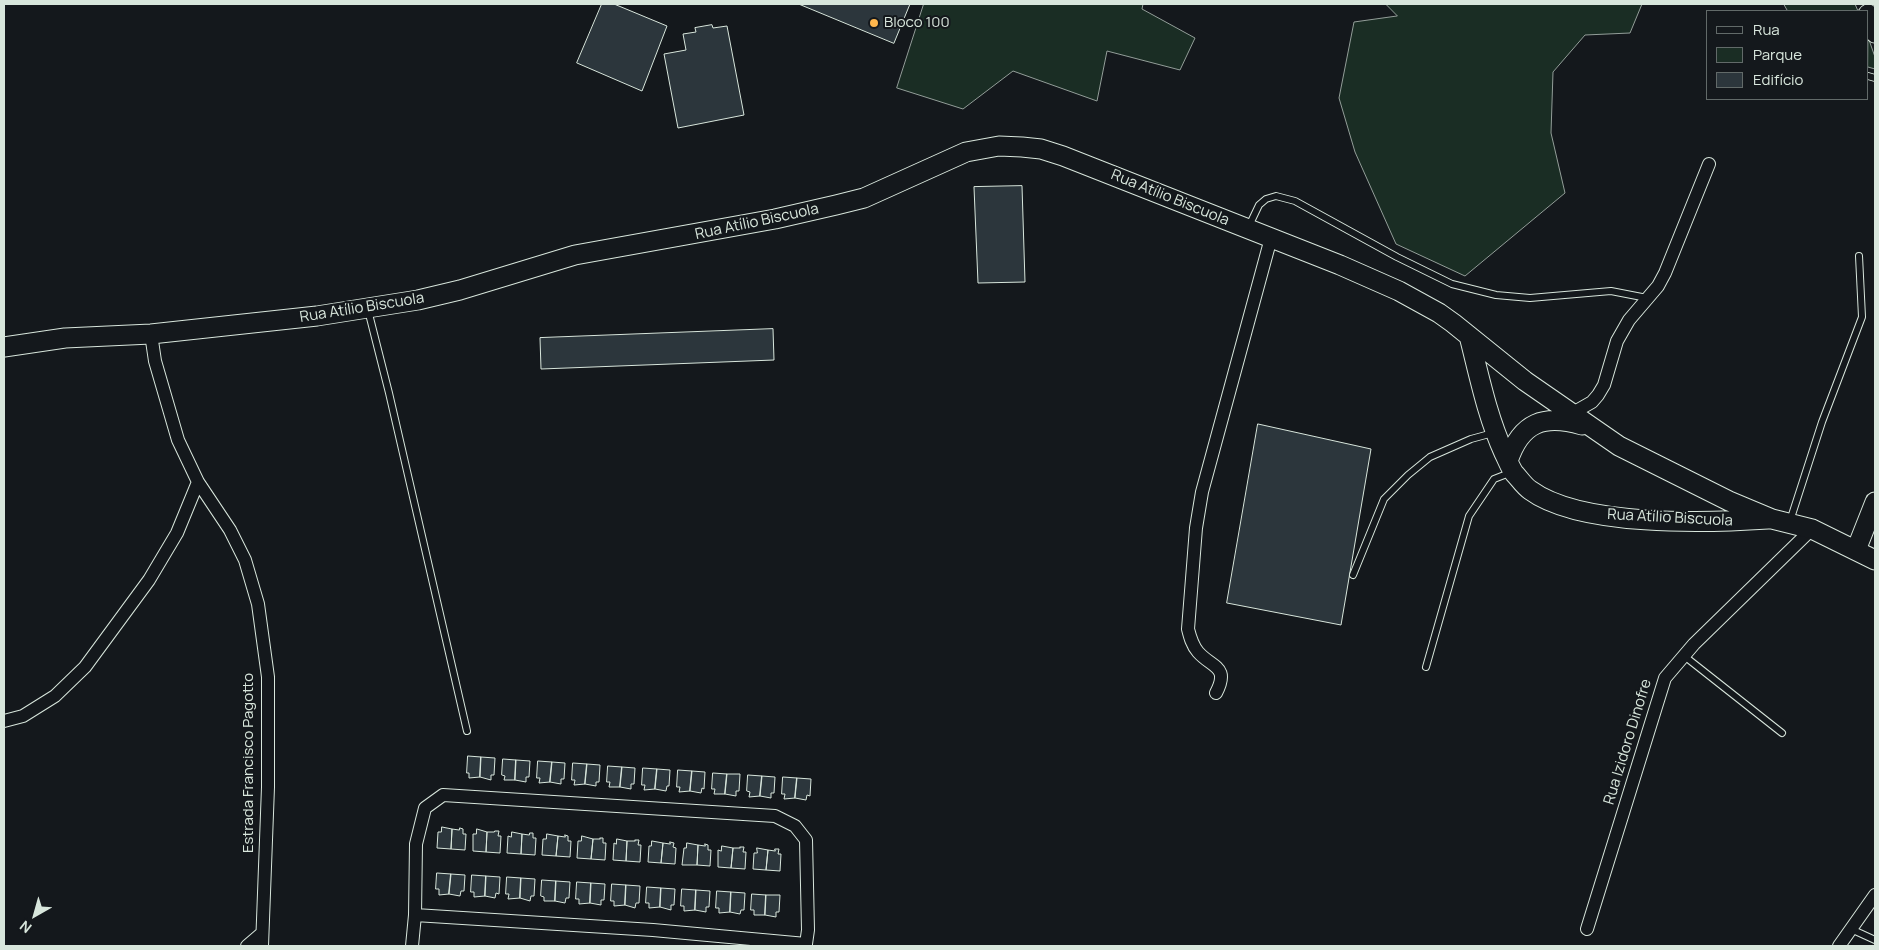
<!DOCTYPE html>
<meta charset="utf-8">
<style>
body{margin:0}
#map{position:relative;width:1879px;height:950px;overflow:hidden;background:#14181c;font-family:Manrope,sans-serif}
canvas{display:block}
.frame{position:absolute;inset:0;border:5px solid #d8e6dc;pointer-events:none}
.legend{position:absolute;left:1706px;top:10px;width:162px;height:90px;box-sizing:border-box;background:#14181c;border:1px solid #626a69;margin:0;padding:6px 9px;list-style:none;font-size:15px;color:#d8e6dc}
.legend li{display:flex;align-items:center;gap:10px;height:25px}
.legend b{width:25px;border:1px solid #626a69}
.north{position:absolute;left:10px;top:890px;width:50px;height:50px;-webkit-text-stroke:4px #14181c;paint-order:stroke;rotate:218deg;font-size:14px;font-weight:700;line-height:20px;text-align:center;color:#d8e6dc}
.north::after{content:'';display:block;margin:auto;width:18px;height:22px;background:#d8e6dc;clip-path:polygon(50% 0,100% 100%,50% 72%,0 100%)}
</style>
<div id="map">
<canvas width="1879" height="950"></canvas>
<div class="frame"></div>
<ul class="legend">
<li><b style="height:6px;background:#14181c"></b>Rua</li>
<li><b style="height:14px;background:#1a2d24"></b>Parque</li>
<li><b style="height:14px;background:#2c363c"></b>Edifício</li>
</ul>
<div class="north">N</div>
</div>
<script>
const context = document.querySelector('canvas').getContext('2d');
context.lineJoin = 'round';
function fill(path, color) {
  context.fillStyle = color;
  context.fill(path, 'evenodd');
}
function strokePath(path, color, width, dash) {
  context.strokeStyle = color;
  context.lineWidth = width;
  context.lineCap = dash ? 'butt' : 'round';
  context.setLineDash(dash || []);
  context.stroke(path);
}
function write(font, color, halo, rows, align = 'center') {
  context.font = font + ' Manrope,sans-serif';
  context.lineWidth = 4;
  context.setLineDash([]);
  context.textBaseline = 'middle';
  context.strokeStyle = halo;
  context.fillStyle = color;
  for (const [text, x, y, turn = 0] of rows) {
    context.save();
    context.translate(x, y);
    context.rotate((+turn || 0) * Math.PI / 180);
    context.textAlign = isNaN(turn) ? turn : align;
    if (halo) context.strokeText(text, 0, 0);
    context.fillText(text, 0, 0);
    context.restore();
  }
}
const green = new Path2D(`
 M924,4H1143L1142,9L1195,38L1180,70L1107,51L1097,101L1013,71L963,109L897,88Z
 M1386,4H1642L1630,33L1585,35L1553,72L1551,133L1565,193L1465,276L1396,244L1355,152L1339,98L1354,22L1397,16Z
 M1784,4H1855L1858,11H1788Z
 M1868,37L1875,57V69L1868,67Z`);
const building = new Path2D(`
 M602,4H614L667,26L642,91L577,63Z
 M799,4H910L894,43Z
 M712,25L713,28L727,26L744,115L678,128L664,54L686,50L683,34L696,32L695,28Z
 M1022,186L1025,282L978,283L974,187Z
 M773,329L774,360L541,369L540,338Z
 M1258,424L1371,449L1341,625L1227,603Z
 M468,756L481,757L480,777L469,778V773H467Z
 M481,757L495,758L494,775H491V780L480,777Z
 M503,759L516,760L515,780H504L505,776L502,775Z
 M516,760L530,761L529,777H526V782L515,780Z
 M538,761L552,762L550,782L539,783L540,778H537Z
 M552,762L565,763L564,779H561V784L550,782Z
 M573,763L587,764L585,784L574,785L575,780H572Z
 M587,764L600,765L599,782H596V786L585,784Z
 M608,766L622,767L620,787H609L610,782H607Z
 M622,767L635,768L634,784H631V789L620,787Z
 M643,768L657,769L655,789L644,790L645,785H642Z
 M657,769L670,770L669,786H667L666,791L655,789Z
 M678,770L692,771L690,791L679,792L680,787H677Z
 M692,771L705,772L704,789L702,788L701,793L690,791Z
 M713,773L727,774L725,794H714L715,789H712Z
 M727,774H740L739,791H736V796L725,794Z
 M748,775L762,776L760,796L749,797L750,792L747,791Z
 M762,776L775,777L774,793H771V798L760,796Z
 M783,777L797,778L795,798L784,799L785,794H782Z
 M797,778L811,779L810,796L807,795L806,800L795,798Z
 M442,827L452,829L451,849L437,848L438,832H441Z
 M460,828L463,829V834H466L465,850L451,849L452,829L459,830Z
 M477,829L487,832L486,852L473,851V834H476Z
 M495,831H499L498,836H501L500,853L486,852L487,832H494Z
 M512,832L522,834L521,854L507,853L508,836L511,837Z
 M530,833H533V838H536L535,855L521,854L522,834L529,835Z
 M547,834L558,836L556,856L542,855L543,839H546Z
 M565,835L568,836V841H571L570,857L556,856L558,836L565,837Z
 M582,836L593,839L591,859L577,858L578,841H581Z
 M600,838H603V843H606L605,860L591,859L593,839H600Z
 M617,839L627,841L626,861L613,860L614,843L616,844Z
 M635,840H639L638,845H641L640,862L626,861L627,841H635Z
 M652,841L663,843L661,863L648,862L649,846H651Z
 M670,842L674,843L673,847L676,848L675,864L661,863L663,843L670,844Z
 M687,843L698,845L697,865H682L684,848H686Z
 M705,844L708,845V850H711L710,866L697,865L698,845L705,846Z
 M722,846L733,848L731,868L718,867V850L721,851Z
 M740,847H744L743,852H746L745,869L731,868L733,848H740Z
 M757,848L768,850L766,870L753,869L754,853H757Z
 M775,849H779L778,854H781L780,871L766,870L768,850L775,851Z
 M437,873L451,874L449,894L439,895V889H436Z
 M451,874L465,875L464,891H461L460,896L449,894Z
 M472,875L486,876L485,896L474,897V892H471Z
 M486,876L500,877L499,894L496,893L495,898L485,896Z
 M507,877L521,878L520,898L508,899L509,894H506Z
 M521,878L535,879L534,896H531L530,901L520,898Z
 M542,880L556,881L555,901H544V897L541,896Z
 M556,881L570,882L569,898H566L565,903L555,901Z
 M577,882L591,883L590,903L579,904V899H576Z
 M591,883L605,884L604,900H601V905L590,903Z
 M612,884L626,885L625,905L614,906V901H611Z
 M626,885L640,886L639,903H636L635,908L625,905Z
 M647,887L661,888L660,907L649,908V903H646Z
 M661,888L675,889L674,905H671V910L660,907Z
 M682,889L696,890L695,910L684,911V906H681Z
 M696,890L710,891L709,907H706V912L695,910Z
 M717,891L731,892L730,912L719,913V908H716Z
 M731,892L745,893L744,910H741L740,914L730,912Z
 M752,894L766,895L765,915H754V910H751Z
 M766,895H780L779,912H776V917L765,915Z`);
const lane = new Path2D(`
 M1868,76L1875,78
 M1249,226L1259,205L1266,199L1276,196L1295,201L1397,257L1452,284L1496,295L1530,298L1611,291L1647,298
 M368,310L389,393L467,731
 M1790,521L1822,422L1862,317L1859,256
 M1353,575L1384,499L1408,475L1430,457L1471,439L1493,433
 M1683,655L1782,733
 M1426,667L1469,516L1494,479L1512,472
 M1851,929L1875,940`);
const street = new Path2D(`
 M151,334L155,361L178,440L198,482L230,530L245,560L258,604L268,677V787L262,946
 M1571,414L1592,402L1598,395L1604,385L1617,341L1629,320L1658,286L1665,273L1709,164
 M1216,693C1230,666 1212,668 1198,652C1192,645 1190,637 1188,629L1196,528L1202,492L1271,238
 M4,721L23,716L55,696L85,667L149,580L177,533L198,482
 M415,915L416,844L425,808L443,795L775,816L795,826L806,840L808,930L806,944
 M1587,929L1665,678L1694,644L1812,529
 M247,946L261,934
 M412,946L415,915L653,930L806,944V946
 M1839,946L1875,895`);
const secondary = new Path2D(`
 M1868,14L1875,33
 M1469,336C1479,375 1487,416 1504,453C1507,459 1510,467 1514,473C1519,478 1524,486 1530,490C1580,527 1707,523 1768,519
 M4,347L65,338L151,334L317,316L418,300L460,290L575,255L775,219L836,205L864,198L966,152L999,146L1022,147L1041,149L1063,156L1340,265L1399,291L1439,313L1453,323L1525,381L1619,446L1729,501L1772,519L1812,529L1875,560
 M1508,461C1521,422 1544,414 1582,425
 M1856,550L1875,502`);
const markers = [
 [874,23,5,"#ffb74d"]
];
const poiNames = [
 ["Bloco 100",884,23]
];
const streetNames = [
 ["Rua Atílio Biscuola",1170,198,22],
 ["Rua Atílio Biscuola",757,222,-12],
 ["Rua Atílio Biscuola",362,308,-9],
 ["Rua Atílio Biscuola",1670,518,3],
 ["Rua Izidoro Dinofre",1628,742,-73],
 ["Estrada Francisco Pagotto",249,763,-90]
];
fill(green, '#1a2d24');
strokePath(green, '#939e99', 1);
fill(building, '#2c363c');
strokePath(building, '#d8e6dc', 1);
strokePath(lane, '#d8e6dc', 8);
strokePath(street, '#d8e6dc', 14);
strokePath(secondary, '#d8e6dc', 21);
strokePath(lane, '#14181c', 6);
strokePath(street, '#14181c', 12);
strokePath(secondary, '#14181c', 19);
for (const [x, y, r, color] of markers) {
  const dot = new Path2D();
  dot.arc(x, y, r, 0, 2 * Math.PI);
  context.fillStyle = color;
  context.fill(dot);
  strokePath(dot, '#14181c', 2);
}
write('15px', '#d8e6dc', '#14181c', poiNames, 'left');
write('15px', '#d8e6dc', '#14181c', streetNames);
</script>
